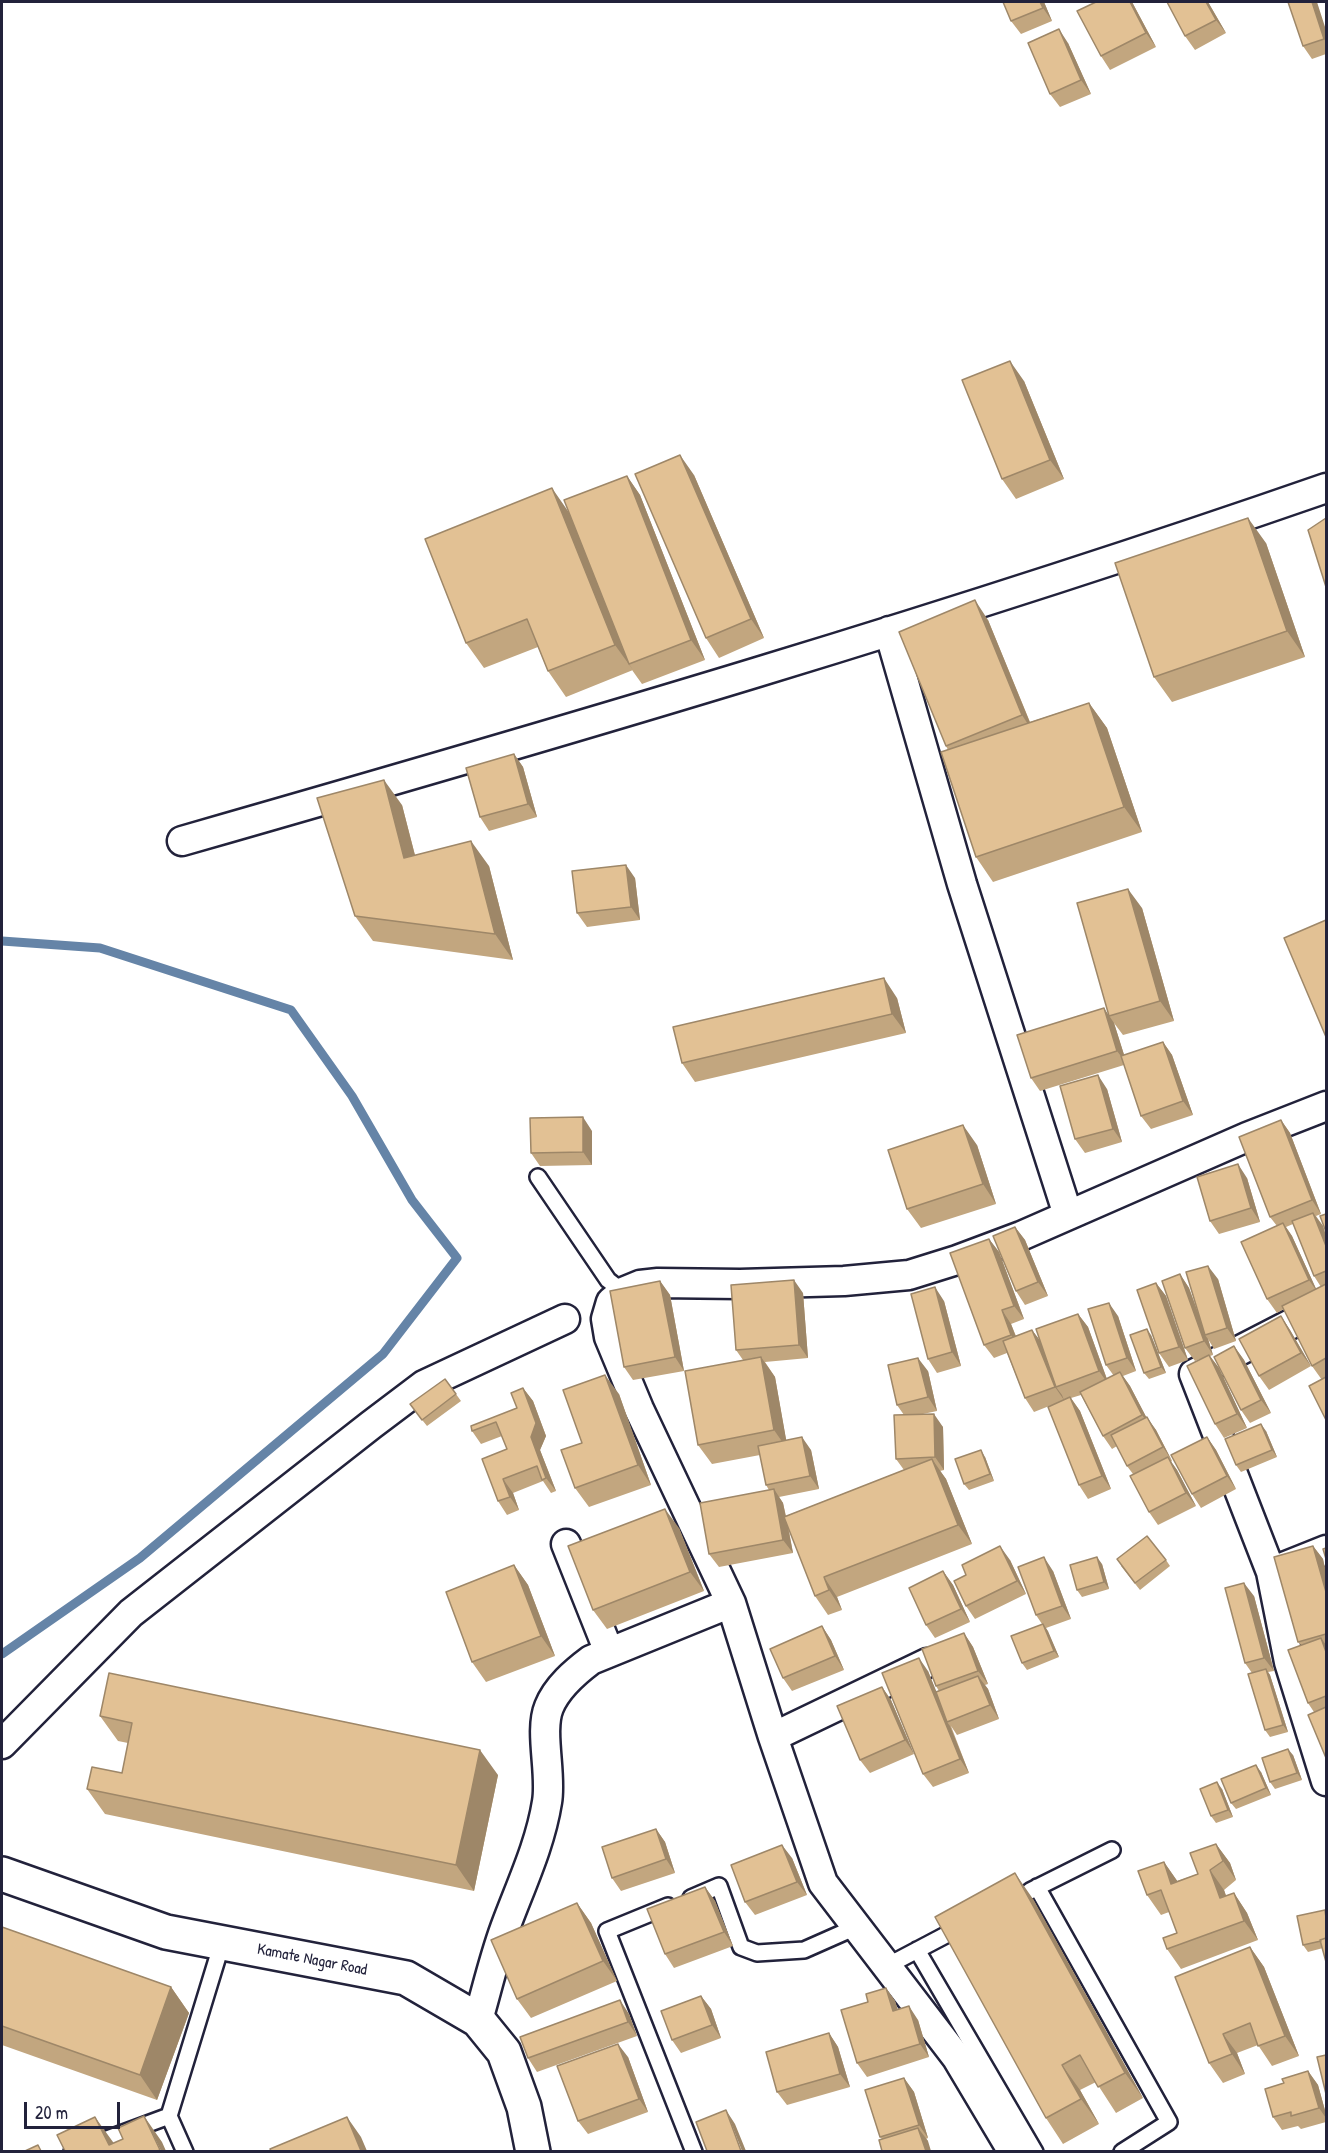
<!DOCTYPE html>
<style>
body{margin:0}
#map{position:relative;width:1328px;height:2153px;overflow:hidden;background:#fff;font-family:"Patrick Hand",sans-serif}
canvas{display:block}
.frame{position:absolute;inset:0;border:3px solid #22223b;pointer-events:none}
.scale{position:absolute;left:24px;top:2102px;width:96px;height:27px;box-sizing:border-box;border:3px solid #22223b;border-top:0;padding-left:8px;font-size:18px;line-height:21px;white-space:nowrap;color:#22223b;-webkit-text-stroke:4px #fff;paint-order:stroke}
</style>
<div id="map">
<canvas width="1328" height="2153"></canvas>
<div class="frame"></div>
<div class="scale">20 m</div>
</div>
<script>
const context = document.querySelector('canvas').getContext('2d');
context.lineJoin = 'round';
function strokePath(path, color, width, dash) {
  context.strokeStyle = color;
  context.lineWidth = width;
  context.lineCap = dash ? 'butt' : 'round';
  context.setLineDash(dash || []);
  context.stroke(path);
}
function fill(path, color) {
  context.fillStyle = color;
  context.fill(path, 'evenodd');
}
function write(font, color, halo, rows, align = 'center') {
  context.font = font + ' "Patrick Hand",sans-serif';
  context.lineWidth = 4.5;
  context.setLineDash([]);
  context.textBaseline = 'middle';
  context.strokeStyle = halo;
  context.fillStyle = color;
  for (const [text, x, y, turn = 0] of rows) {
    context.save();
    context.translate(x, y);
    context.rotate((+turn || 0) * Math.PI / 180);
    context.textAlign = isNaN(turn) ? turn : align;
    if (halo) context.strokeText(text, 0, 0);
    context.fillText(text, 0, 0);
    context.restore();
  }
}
const stream = new Path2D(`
 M2,941L100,948L291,1010L352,1096L412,1200L457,1258L383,1354L140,1558L2,1654`);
const service = new Path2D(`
 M538,1177L608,1280L623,1292
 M1037,1887L1169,2122L1122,2152
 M1030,1891L1112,1850
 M691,1898L719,1886L741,1947L757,1953L804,1950L856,1927
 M668,1906L607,1931L694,2152
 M917,1950L1035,2152
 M887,1966L961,1927
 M72,2152L169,2116
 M185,2152L169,2116L222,1943`);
const minor = new Path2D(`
 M889,631L962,884L1068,1215
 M182,841C566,731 949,619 1326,488
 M566,1544L609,1652
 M1326,1550L1271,1572L1289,1662L1326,1781
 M1271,1572L1194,1374L1326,1306
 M773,1737L927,1663
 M2,1744L131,1613L371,1425L424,1385L565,1319
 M478,2020C487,1989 494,1958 505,1928C520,1887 540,1846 547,1802C552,1774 539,1731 549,1707C557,1687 575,1672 591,1660L731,1603
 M1013,2152L957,2058L823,1883L773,1737L731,1603L639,1409L609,1337L606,1319L611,1302L623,1292L640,1285L658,1283L740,1284L844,1281L909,1275L957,1260L1021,1236L1247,1137L1326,1106`);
const tertiary = new Path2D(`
 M2,1874L166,1932L406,1978L478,2020L504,2052L524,2107L533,2152`);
const wall = new Path2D(`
 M1044,2L1052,21L1021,34L1011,21Z
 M1096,2H1132L1156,47L1110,70L1101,56Z
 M1208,2L1226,33L1195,50L1185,36Z
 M1326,30V54L1312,59L1303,46Z
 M1068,43L1091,94L1060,107L1050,94Z
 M1024,381L1064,479L1016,499L1002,479Z
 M694,475L764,638L719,658L706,638Z
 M627,476L640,495L705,660L642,684L632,670H633L566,697L548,671L538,647L484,668L466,643L569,512Z
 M1266,543L1305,657L1172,702L1154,677Z
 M988,620L1030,722L1089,703L1107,728L1142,832L993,882L976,857L948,750L946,746Z
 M514,754L523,767L537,817L489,831L480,817Z
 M402,805L415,855L489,866L513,960L373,941L355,916Z
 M635,878L640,920L587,927L577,913Z
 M1142,908L1174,1021L1123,1035L1114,1023L1124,1055L1163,1042L1172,1055L1193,1115L1151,1129L1141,1116L1124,1065L1040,1091L1031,1078L1109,1014Z
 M897,998L906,1033L695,1082L682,1063Z
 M1107,1089L1122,1142L1085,1153L1075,1139Z
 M1281,1120L1290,1133L1321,1214L1316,1216L1323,1226L1326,1236V1420L1322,1380L1312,1366L1284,1309L1277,1313L1267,1299L1277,1226L1270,1217ZM1293,1224L1314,1276L1321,1287L1316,1289L1292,1236L1286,1227Z
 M592,1131V1165L540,1166L531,1153Z
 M977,1145L996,1204L921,1228L907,1209Z
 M1247,1178L1260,1222L1219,1234L1210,1221Z
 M1015,1227L1025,1240L1048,1296L1025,1305L1016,1291Z
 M989,1239L999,1252L1024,1319L1011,1324L1016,1336L1032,1330L1040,1341L1078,1314L1088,1327L1107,1379L1114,1376L1106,1365L1118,1316L1136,1371L1123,1376L1130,1386L1146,1417L1156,1430L1172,1461L1171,1462L1177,1470L1196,1506L1158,1525L1149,1512L1133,1474L1127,1466L1117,1446L1112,1449L1103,1436L1081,1395L1071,1398L1080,1411L1111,1489L1088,1499L1079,1485L1062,1401L1034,1412L1025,1398L1007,1353L994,1358L984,1345Z
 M1180,1274L1189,1288L1199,1315L1218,1279L1236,1341L1214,1349L1208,1339L1213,1355L1210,1356L1219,1368L1247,1428L1224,1438L1215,1424L1203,1358L1195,1361L1185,1348Z
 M660,1281L670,1295L684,1371L633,1380L624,1367Z
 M1156,1283L1166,1296L1188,1360L1169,1367L1159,1353Z
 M803,1293L808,1358L765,1362L775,1377L786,1440L811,1450L819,1489L779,1497L783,1503L786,1516L904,1470L896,1459L904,1415L897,1405L928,1371L937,1411L923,1414L943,1427L944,1470L940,1471L946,1479L972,1544L837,1597L842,1610L828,1615L815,1596L788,1525L793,1553L719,1567L709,1554L769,1490L766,1485L760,1455L712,1464L698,1445L743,1360L736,1350Z
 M944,1301L961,1366L937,1373L928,1359Z
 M1281,1316L1290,1330L1311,1366L1269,1390L1259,1376Z
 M1151,1335L1166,1373L1149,1379L1144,1373Z
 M1234,1346L1244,1360L1271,1413L1250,1423L1241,1410Z
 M445,1379L461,1401L427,1426L415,1411Z
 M523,1388L533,1401L546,1436L540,1450L556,1491L551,1493L543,1481L513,1493L519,1510L507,1515L498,1501L507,1449L502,1436L481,1444L472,1431L517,1408Z
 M619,1394L651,1485L589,1507L575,1488L582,1443Z
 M1266,1431L1277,1457L1241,1472L1236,1465Z
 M1207,1437L1216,1450L1236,1489L1201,1508L1192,1494Z
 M985,1457L994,1481L969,1490L964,1484Z
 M679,1528L704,1591L607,1629L593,1610Z
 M1313,1546L1323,1559L1326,1573V1758L1314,1712L1308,1703L1301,1645L1298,1642Z
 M1010,1560L1026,1594L975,1619L966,1606Z
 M1166,1560L1170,1566L1140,1590L1121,1566Z
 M1102,1564L1109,1589L1082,1597L1077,1590Z
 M514,1565L528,1585L555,1656L486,1682L472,1662Z
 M943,1571L953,1585L970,1622L935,1638L926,1625Z
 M1053,1571L1071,1619L1046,1628L1059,1657L1027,1670L1022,1663L1042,1624L1036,1615Z
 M1254,1596L1274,1671L1268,1672L1270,1675L1288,1732L1270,1737L1265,1730L1252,1673L1245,1663Z
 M822,1626L831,1640L844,1670L792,1691L783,1678Z
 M964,1633L973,1647L988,1684L985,1685L988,1689L999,1719L957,1735L951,1726L969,1773L933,1787L923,1774L928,1671L936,1692L939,1691L936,1686Z
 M882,1687L891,1700L914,1754L870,1773L860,1760Z
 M100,1716L498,1775L474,1891L105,1814L87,1789L122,1773L128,1743L118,1741Z
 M1293,1755L1302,1780L1275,1789L1270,1782Z
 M1261,1772L1271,1795L1236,1809L1231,1803Z
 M1222,1789L1233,1817L1216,1823L1211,1816Z
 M656,1829L665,1842L675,1873L621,1891L612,1878Z
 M1216,1844L1230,1863L1236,1880L1224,1890L1226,1896L1234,1893L1247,1913L1258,1940L1181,1969L1167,1949L1177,1933L1169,1912L1161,1915L1147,1895L1164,1862L1177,1881L1198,1874Z
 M792,1858L807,1895L755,1915L745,1902Z
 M705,1887L715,1901L733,1946L674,1968L665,1954Z
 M1033,1899L1143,2098L1116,2113L1096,2082L1080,2090L1099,2124L1063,2144L1046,2118Z
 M577,1903L591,1923L617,1981L531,2018L517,1999Z
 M1326,1912L1323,1948L1308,1952L1303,1945Z
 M2,1927L171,1987L189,2013L157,2100L2,2045Z
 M1250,1947L1264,1967L1299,2056L1272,2066L1258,2045L1237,2053L1245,2074L1223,2083L1209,2063Z
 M886,1988L895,2001L898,2010L918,2020L929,2057L867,2077L857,2063L868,2002Z
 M701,1996L711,2009L721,2038L681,2053L672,2040Z
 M629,2014L637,2036L537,2072L528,2058Z
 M829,2033L838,2047L850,2087L787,2105L777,2092Z
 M628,2057L648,2112L588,2134L578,2121Z
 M1308,2071L1318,2085L1326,2114V2122L1301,2129L1298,2126L1282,2130L1273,2117L1284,2083Z
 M904,2078L914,2092L928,2138L926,2139L928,2141L882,2139L880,2137Z`);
const shadedWall = new Path2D(`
 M1040,2H1044L1052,21L1043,8Z
 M1130,2H1132L1156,47L1146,33Z
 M1206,2H1208L1226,33L1216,20Z
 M1312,2H1317L1326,30V42L1324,39Z
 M1059,29L1068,43L1091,94L1081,80Z
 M1010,361L1024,381L1064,479L1050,460Z
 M680,455L694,475L764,638L751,619Z
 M627,476L640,495L705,660L691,640Z
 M552,488L570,514L629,664L633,670L615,645Z
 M1248,518L1266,543L1305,657L1287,631Z
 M975,600L988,620L1035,735L1022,715Z
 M1089,703L1107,728L1142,832L1124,807Z
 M514,754L523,767L537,817L528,804Z
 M384,780L402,805L422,883L404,858Z
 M471,841L489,866L513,960L495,934Z
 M626,865L635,878L640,920L631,907Z
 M1128,889L1142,908L1174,1021L1160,1001Z
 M884,978L897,998L906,1033L892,1014Z
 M1104,1008L1114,1023L1127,1064L1117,1051Z
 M1163,1042L1172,1055L1193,1115L1183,1101Z
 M1098,1075L1107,1089L1122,1142L1113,1129Z
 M583,1117L592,1131V1165L583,1152Z
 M1281,1120L1290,1133L1321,1214L1312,1200Z
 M963,1125L977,1145L996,1204L983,1184Z
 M1238,1164L1247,1178L1260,1222L1251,1208Z
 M1313,1213L1323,1226L1326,1236V1246Z
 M1283,1223L1292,1236L1318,1293L1309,1280Z
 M1015,1227L1025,1240L1048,1296L1038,1282Z
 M989,1239L999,1252L1024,1319L1014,1306Z
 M1208,1266L1218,1279L1236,1341L1227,1328Z
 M1180,1274L1189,1288L1206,1335H1205L1208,1339L1213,1355L1204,1341Z
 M794,1280L803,1293L808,1358L799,1345Z
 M660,1281L670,1295L684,1371L675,1357Z
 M1156,1283L1166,1296L1188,1360L1179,1347Z
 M935,1287L944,1301L961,1366L952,1352Z
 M1109,1303L1118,1316L1136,1371L1127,1358Z
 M1002,1310L1011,1324L1020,1348L1011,1335Z
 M1078,1314L1088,1327L1109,1385L1099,1371Z
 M1281,1316L1290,1330L1311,1366L1301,1353Z
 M1147,1329L1151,1335L1166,1373L1161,1367Z
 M1032,1330L1042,1343L1056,1387L1062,1395L1064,1400L1055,1387Z
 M1234,1346L1244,1360L1271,1413L1261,1400Z
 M1209,1355L1219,1368L1247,1428L1237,1414Z
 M761,1357L775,1377L788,1450L774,1430Z
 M918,1358L928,1371L937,1411L928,1397Z
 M1120,1372L1130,1386L1152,1428L1142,1415Z
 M605,1375L619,1394L651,1485L638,1465Z
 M523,1388L533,1401L546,1436L540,1450L556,1491L546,1478L531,1437Z
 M1070,1397L1080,1411L1111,1489L1102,1476Z
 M934,1414L943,1427L944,1470L935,1457Z
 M1147,1417L1156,1430L1172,1461L1163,1447Z
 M1261,1424L1266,1431L1277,1457L1272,1450Z
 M802,1437L811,1450L819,1489L810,1476Z
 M1207,1437L1216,1450L1236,1489L1227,1476Z
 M981,1450L985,1457L994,1481L990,1474Z
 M1168,1457L1177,1470L1196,1506L1186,1493Z
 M932,1459L946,1479L972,1544L958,1525Z
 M503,1479L513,1493L519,1510L510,1497Z
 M774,1489L783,1503L793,1553L783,1540Z
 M665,1509L679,1528L704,1591L690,1572Z
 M1000,1546L1010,1560L1026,1594L1017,1581Z
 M1313,1546L1323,1559L1326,1573V1592Z
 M1044,1557L1053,1571L1071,1619L1062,1606Z
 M1097,1557L1102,1564L1109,1589L1104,1582Z
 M514,1565L528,1585L555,1656L541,1636Z
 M943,1571L953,1585L970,1622L961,1609Z
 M824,1577L837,1597L842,1610L829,1590Z
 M1244,1583L1254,1596L1274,1671L1264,1658Z
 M1043,1624L1048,1631L1059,1657L1054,1651Z
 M822,1626L831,1640L844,1670L835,1656Z
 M964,1633L973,1647L988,1684L978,1671Z
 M1321,1638L1326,1645V1652Z
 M919,1658L928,1671L949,1722H947L950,1726L969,1773L960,1759Z
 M1266,1669L1270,1675L1288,1732L1283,1725Z
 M978,1676L988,1689L999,1719L990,1705Z
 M882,1687L891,1700L914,1754L905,1740Z
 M1288,1749L1293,1755L1302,1780L1297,1773Z
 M480,1750L498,1775L474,1891L456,1865Z
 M1256,1765L1261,1772L1271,1795L1266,1788Z
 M1217,1782L1222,1789L1233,1817L1228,1810Z
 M656,1829L665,1842L675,1873L666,1859Z
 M1216,1844L1230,1863L1236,1880L1223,1861Z
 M782,1845L792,1858L807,1895L797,1882Z
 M1164,1862L1178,1882L1171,1884Z
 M1210,1870L1224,1890L1234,1918L1220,1898Z
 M1015,1873L1033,1899L1143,2098L1125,2073Z
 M705,1887L715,1901L733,1946L724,1932Z
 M1234,1893L1247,1913L1258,1940L1244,1921Z
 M577,1903L591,1923L617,1981L603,1961Z
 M1250,1947L1264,1967L1299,2056L1285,2036Z
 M171,1987L189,2013L157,2100L140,2075Z
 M886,1988L895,2001L902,2024L893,2011Z
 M701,1996L711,2009L721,2038L712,2025Z
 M620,2000L629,2014L637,2036L628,2022Z
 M909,2006L918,2020L929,2057L920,2044Z
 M829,2033L838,2047L850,2087L840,2074Z
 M1223,2034L1237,2053L1245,2074L1232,2054Z
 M618,2044L628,2057L648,2112L639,2099Z
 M1062,2065L1080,2090L1099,2124L1081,2099Z
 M1308,2071L1318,2085L1326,2114V2118L1319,2108Z
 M904,2078L914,2092L928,2138L919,2125Z
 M726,2110L735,2124L746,2151H742Z
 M144,2116L162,2142L166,2151H161Z
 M95,2117L113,2142L118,2151L109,2145Z
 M347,2117L361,2137L367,2151H361Z
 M918,2128L928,2141L931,2151H926Z`);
const building = new Path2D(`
 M1003,2H1040L1043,8L1011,21Z
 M1096,2H1130L1146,33L1101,56L1077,11Z
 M1167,2H1206L1216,20L1185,36Z
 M1288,2H1312L1324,39L1303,46Z
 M1059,29L1081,80L1050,94L1028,43Z
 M1010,361L1050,460L1002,479L962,380Z
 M680,455L751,619L706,638L635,474Z
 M627,476L691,640L629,664L564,500Z
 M552,488L615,645L548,671L527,619L466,643L425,539Z
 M1248,518L1287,631L1154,677L1115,563Z
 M1326,518V587L1308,530Z
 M975,600L1022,715L946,746L899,632Z
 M1089,703L1124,807L976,857L941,752Z
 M514,754L528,804L480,817L466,768Z
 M384,780L404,858L471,841L495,934L355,916L317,798Z
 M626,865L631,907L577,913L572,871Z
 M1128,889L1160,1001L1109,1016L1077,903Z
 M1326,920V1037L1284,938Z
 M884,978L892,1014L682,1063L673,1027Z
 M1104,1008L1117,1051L1031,1078L1017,1035Z
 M1163,1042L1183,1101L1141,1116L1121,1056Z
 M1098,1075L1113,1129L1075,1139L1060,1086Z
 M583,1117V1152L531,1153L530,1118Z
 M1281,1120L1312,1200L1270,1217L1239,1137Z
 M963,1125L983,1184L907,1209L888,1150Z
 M1238,1164L1251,1208L1210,1221L1197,1177Z
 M1313,1213L1326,1246V1271L1314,1276L1292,1221Z
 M1326,1214V1232L1320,1216Z
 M1283,1223L1309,1280L1267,1299L1241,1242Z
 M1015,1227L1038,1282L1016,1291L993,1236Z
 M989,1239L1014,1306L1002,1310L1011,1335L984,1345L950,1253Z
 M1208,1266L1227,1328L1205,1335L1186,1272Z
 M1180,1274L1204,1341L1185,1348L1162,1281Z
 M794,1280L799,1345L736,1350L731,1285Z
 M660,1281L675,1357L624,1367L610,1291Z
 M1156,1283L1179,1347L1159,1353L1137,1290Z
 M1326,1284V1358L1312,1366L1282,1306Z
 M935,1287L952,1352L928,1359L911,1294Z
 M1109,1303L1127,1358L1106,1365L1088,1309Z
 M1078,1314L1099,1371L1056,1387L1036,1329Z
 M1281,1316L1301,1353L1259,1376L1239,1339Z
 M1147,1329L1161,1367L1144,1373L1130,1335Z
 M1032,1330L1055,1387L1025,1398L1003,1341Z
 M1234,1346L1261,1400L1241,1410L1214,1357Z
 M1209,1355L1237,1414L1215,1424L1187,1366Z
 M761,1357L774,1430L698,1445L685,1371Z
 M918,1358L928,1397L897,1405L888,1365Z
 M1120,1372L1142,1415L1103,1436L1080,1392Z
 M605,1375L638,1465L575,1488L561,1450L582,1443L563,1390Z
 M1326,1377V1420L1309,1386Z
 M445,1379L456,1394L422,1420L410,1404Z
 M523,1388L536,1423L531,1437L546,1478L542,1480L537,1466L503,1479L510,1497L498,1501L482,1459L507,1449L496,1422L472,1431L471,1426L517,1408L511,1393Z
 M1070,1397L1102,1476L1079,1485L1048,1407Z
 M934,1414L935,1457L896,1459L894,1415Z
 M1147,1417L1163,1447L1127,1466L1111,1435Z
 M1261,1424L1272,1450L1236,1465L1225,1439Z
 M802,1437L810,1476L766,1485L758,1446Z
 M1207,1437L1227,1476L1192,1494L1171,1455Z
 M981,1450L990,1474L964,1484L955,1459Z
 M1168,1457L1186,1493L1149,1512L1130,1476Z
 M932,1459L958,1525L824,1577L829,1590L815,1596L784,1517Z
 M774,1489L783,1540L709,1554L700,1503Z
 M665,1509L690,1572L593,1610L568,1546Z
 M1147,1536L1166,1560L1135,1583L1117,1559Z
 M1000,1546L1017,1581L966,1606L954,1581L966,1575L962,1565Z
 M1313,1546L1326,1592V1634L1298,1642L1274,1557Z
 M1326,1548V1559L1323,1549Z
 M1044,1557L1062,1606L1036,1615L1018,1567Z
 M1097,1557L1104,1582L1077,1590L1070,1565Z
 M514,1565L541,1636L472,1662L446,1592Z
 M943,1571L961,1609L926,1625L909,1588Z
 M1244,1583L1264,1658L1245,1663L1225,1588Z
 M1043,1624L1054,1651L1022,1663L1011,1636Z
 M822,1626L835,1656L783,1678L770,1649Z
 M964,1633L978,1671L936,1686L922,1649Z
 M1321,1638L1326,1652V1696L1308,1703L1288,1650Z
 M919,1658L960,1759L923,1774L882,1673Z
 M1266,1669L1283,1725L1265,1730L1248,1674Z
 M109,1673L480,1750L456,1865L87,1789L92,1767L122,1773L132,1723L100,1716Z
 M978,1676L990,1705L947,1722L936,1692Z
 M882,1687L905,1740L860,1760L837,1706Z
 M1326,1707V1758L1308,1715Z
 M1288,1749L1297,1773L1270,1782L1262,1758Z
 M1256,1765L1266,1788L1231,1803L1221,1779Z
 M1217,1782L1228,1810L1211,1816L1200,1789Z
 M656,1829L666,1859L612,1878L602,1847Z
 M1216,1844L1223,1861L1210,1870L1220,1898L1234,1893L1244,1921L1167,1949L1163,1938L1177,1933L1161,1890L1147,1895L1138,1871L1164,1862L1171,1884L1198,1874L1190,1853Z
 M782,1845L797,1882L745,1902L731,1865Z
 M1015,1873L1125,2073L1098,2087L1080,2055L1062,2065L1081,2099L1046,2118L935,1917Z
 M705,1887L724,1932L665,1954L647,1909Z
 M577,1903L603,1961L517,1999L491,1940Z
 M1325,1910L1326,1918V1938L1320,1940L1321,1941L1303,1945L1297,1916Z
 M2,1927L171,1987L140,2075L2,2026Z
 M1326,1938V1962L1320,1940Z
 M1250,1947L1285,2036L1258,2046L1250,2023L1223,2034L1232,2054L1209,2063L1175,1977Z
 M886,1988L893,2011L909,2006L920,2044L857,2063L841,2010L868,2002L866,1994Z
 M701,1996L712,2025L672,2040L661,2011Z
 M620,2000L628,2022L528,2058L520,2037Z
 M829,2033L840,2074L777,2092L766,2052Z
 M618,2044L639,2099L578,2121L557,2066Z
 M1326,2055V2094L1317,2057Z
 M1308,2071L1319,2108L1291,2116V2112L1273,2117L1265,2089L1284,2083L1282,2079Z
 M904,2078L919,2125L880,2137L865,2090Z
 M726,2110L741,2151H707L696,2122Z
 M144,2116L160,2150L157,2151H65L57,2135L95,2117L109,2145L123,2139L118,2128Z
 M347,2117L361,2151H271L270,2149Z
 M918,2128L926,2151H882L879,2140Z
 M38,2145L41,2151H25Z`);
const streetNames = [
 ["Kamate Nagar Road",312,1960,11]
];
strokePath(stream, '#6584a7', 9);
strokePath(service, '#22223b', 20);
strokePath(minor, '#22223b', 33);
strokePath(tertiary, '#22223b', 38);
strokePath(service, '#fff', 15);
strokePath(minor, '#fff', 28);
strokePath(tertiary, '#fff', 33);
fill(wall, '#c2a67f');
fill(shadedWall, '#9e8768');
fill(building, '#e2c194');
strokePath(building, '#9e8768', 1.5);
write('16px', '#22223b', '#fff', streetNames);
</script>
